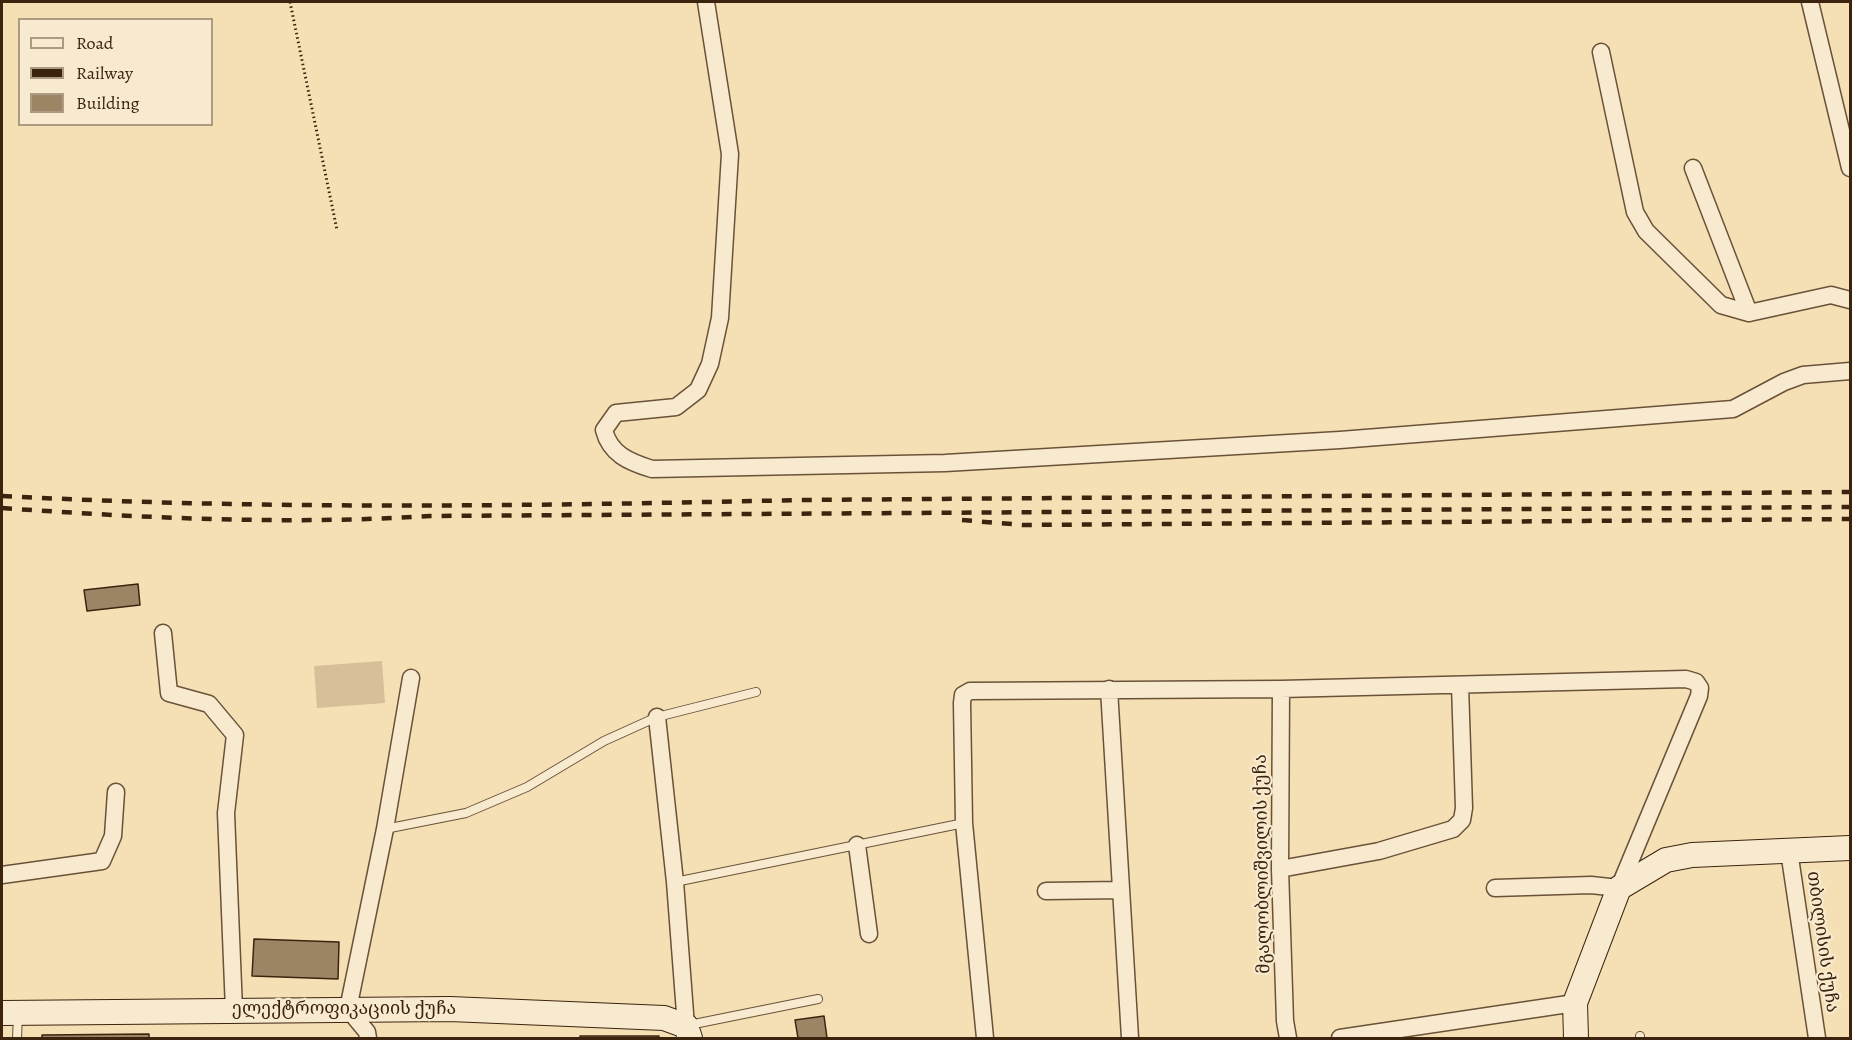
<!DOCTYPE html>
<meta charset="utf-8">
<style>
body{margin:0}
#map{position:relative;width:1852px;height:1040px;overflow:hidden;background:#f5dfb5;font-family:Alegreya,serif}
canvas{display:block}
.frame{position:absolute;inset:0;border:3px solid #3c230e;pointer-events:none}
.legend{position:absolute;left:18px;top:18px;width:195px;height:108px;box-sizing:border-box;background:#f8eacf;border:2px solid #ad9a82;margin:0;padding:8px 10px;list-style:none;font-size:18px;color:#3c230e}
.legend li{display:flex;align-items:center;gap:12px;height:30px}
.legend b{width:30px;border:2px solid #ad9a82}
</style>
<div id="map">
<canvas width="1852" height="1040"></canvas>
<div class="frame"></div>
<ul class="legend">
<li><b style="height:8px;background:#f8eacf"></b>Road</li>
<li><b style="height:8px;background:#3c230e"></b>Railway</li>
<li><b style="height:16px;background:#9c8565"></b>Building</li>
</ul>
</div>
<script>
const context = document.querySelector('canvas').getContext('2d');
context.lineJoin = 'round';
function fill(path, color) {
  context.fillStyle = color;
  context.fill(path, 'evenodd');
}
function strokePath(path, color, width, dash) {
  context.strokeStyle = color;
  context.lineWidth = width;
  context.lineCap = dash ? 'butt' : 'round';
  context.setLineDash(dash || []);
  context.stroke(path);
}
function write(font, color, halo, rows, align = 'center') {
  context.font = font + ' Alegreya,"Noto Serif Georgian",serif';
  context.lineWidth = 4.5;
  context.setLineDash([]);
  context.textBaseline = 'middle';
  context.strokeStyle = halo;
  context.fillStyle = color;
  for (const [text, x, y, turn = 0] of rows) {
    context.save();
    context.translate(x, y);
    context.rotate((+turn || 0) * Math.PI / 180);
    context.textAlign = isNaN(turn) ? turn : align;
    if (halo) context.strokeText(text, 0, 0);
    context.fillText(text, 0, 0);
    context.restore();
  }
}
const green = new Path2D(`
 M382,661L385,703L317,708L314,666Z`);
const building = new Path2D(`
 M138,584L140,605L87,611L84,590Z
 M254,939L339,942L338,979L252,976Z
 M824,1016L827,1038H798L795,1020Z
 M149,1034V1038H42V1035Z
 M580,1036H659V1038H580Z`);
const path = new Path2D(`
 M290,2L337,230`);
const lane = new Path2D(`
 M385,829L466,813L527,787L604,741L657,717L756,692
 M675,882L964,823
 M689,1025L818,999
 M1640,1036V1038
 M17,1038L18,1015`);
const street = new Path2D(`
 M706,2L730,154L720,318L710,364L698,390L676,407L616,413L604,430C610,454 629,462 652,469L945,463L1340,440L1733,409L1784,382L1803,375L1850,371
 M1810,2L1850,168
 M1601,52L1635,212L1646,231L1721,305L1749,313L1831,295L1850,300
 M1693,168L1749,313
 M163,633L169,693L209,704L235,735L226,813L234,1010
 M1109,689L1130,1038
 M1281,689L1280,869L1285,1021L1288,1038
 M657,717L675,882L686,1026
 M857,845L869,934
 M1789,851L1817,1038
 M1280,869L1379,851L1453,829L1462,820L1464,808L1460,685
 M2,875L102,861L113,836L116,792
 M1046,891L1121,890
 M368,1038L367,1032L348,1009L385,829L411,678
 M985,1038L964,823L962,703L963,695L970,691L1281,689L1686,679L1696,682L1700,688L1699,696L1619,888L1591,885L1495,888
 M1340,1038L1575,1003`);
const secondary = new Path2D(`
 M2,1013L450,1009L664,1018L686,1026L690,1038
 M1576,1038L1575,1003L1619,888L1666,860L1692,855L1850,848`);
const rail = new Path2D(`
 M2,496C267,510 535,506 801,500L1850,492
 M2,508C144,518 287,525 430,516L1850,507
 M962,520L1023,525L1850,519`);
const streetNames = [
 ["მგალობლიშვილის ქუჩა",1263,864,-91],
 ["თბილისის ქუჩა",1822,942,82],
 ["ელექტროფიკაციის ქუჩა",344,1010]
];
fill(green, '#d6bf99');
fill(building, '#9c8565');
strokePath(building, '#3c230e', 1.5);
strokePath(lane, '#6a5238', 10);
strokePath(street, '#6a5238', 19);
strokePath(secondary, '#3c230e', 26);
strokePath(path, '#3c230e', 3, [1.5, 3]);
strokePath(lane, '#f8eacf', 8);
strokePath(street, '#f8eacf', 16);
strokePath(secondary, '#f8eacf', 24);
strokePath(rail, '#3c230e', 4.5, [10, 10]);
write('18px', '#3c230e', '#f8eacf', streetNames);
</script>
